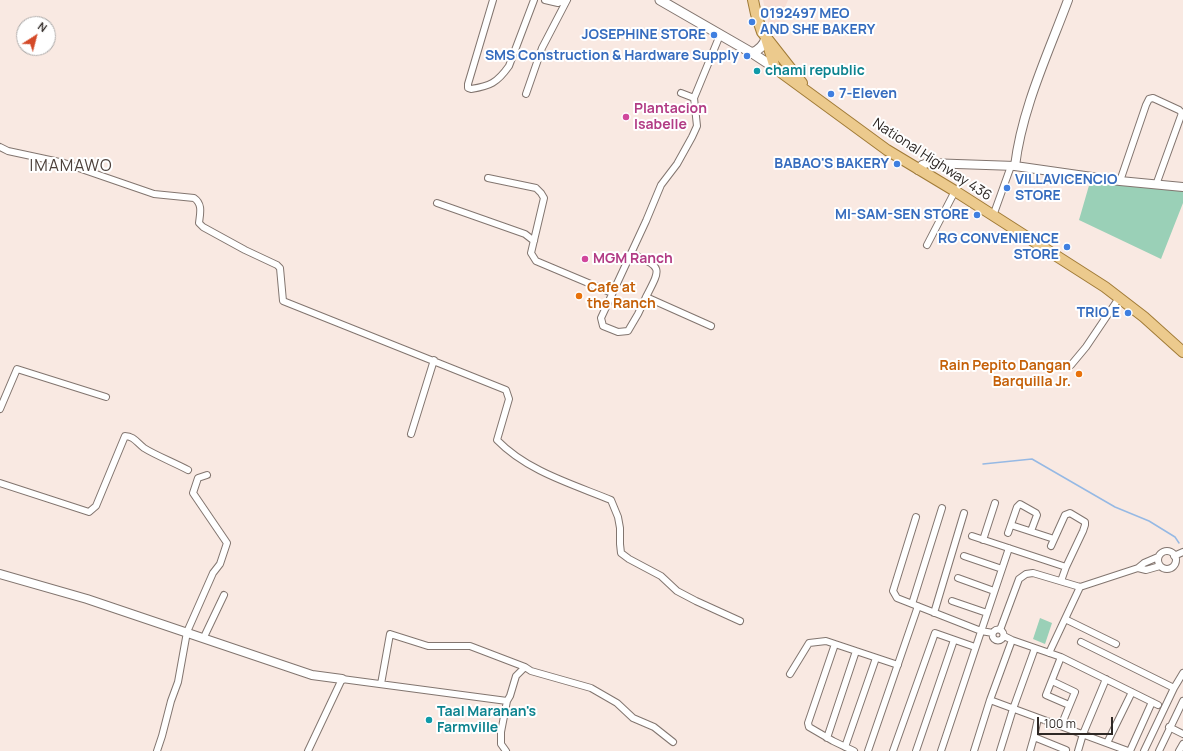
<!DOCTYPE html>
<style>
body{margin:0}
#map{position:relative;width:1183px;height:751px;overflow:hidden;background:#f9e9e2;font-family:Manrope,sans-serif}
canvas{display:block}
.north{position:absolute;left:16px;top:16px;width:40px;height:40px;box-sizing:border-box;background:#fff;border:1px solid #aba9a8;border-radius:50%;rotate:36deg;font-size:11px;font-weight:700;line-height:16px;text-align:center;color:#2e2825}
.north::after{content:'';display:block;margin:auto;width:14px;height:18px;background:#d44a28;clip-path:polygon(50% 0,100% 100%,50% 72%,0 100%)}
.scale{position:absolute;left:1037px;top:717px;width:76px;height:18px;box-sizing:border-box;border:2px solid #2e2825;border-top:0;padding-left:5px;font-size:12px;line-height:14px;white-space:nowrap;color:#2e2825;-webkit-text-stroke:3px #fff;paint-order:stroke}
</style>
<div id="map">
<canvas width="1183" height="751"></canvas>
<div class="north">N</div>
<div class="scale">100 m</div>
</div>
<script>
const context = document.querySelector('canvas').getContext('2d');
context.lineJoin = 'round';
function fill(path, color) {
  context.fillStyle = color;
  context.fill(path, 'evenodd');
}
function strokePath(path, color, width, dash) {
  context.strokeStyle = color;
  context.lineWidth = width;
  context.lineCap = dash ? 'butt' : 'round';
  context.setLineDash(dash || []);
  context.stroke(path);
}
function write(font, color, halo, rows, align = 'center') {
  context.font = font + ' Manrope,sans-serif';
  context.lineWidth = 4;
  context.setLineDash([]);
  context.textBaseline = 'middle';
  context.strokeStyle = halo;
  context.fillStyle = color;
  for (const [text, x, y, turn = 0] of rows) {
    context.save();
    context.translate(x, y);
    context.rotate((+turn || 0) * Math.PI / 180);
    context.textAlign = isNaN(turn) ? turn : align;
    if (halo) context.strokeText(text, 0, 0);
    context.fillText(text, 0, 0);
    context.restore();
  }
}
const commercial = new Path2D(`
 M763,0H788L774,35L769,26Z`);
const green = new Path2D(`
 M1090,182L1183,189V203L1161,259L1079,220Z
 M1040,618L1052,623L1045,644L1033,639Z`);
const stream = new Path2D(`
 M983,464L1032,459L1115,507L1149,521L1175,537L1179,543`);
const minor = new Path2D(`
 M493,0L468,84V88L471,89C490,86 497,83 509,66L534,0
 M545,0L558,3L565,0
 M681,93L694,98
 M526,94L542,48L567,0
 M0,147L8,151L64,163L154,194L194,198C203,204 200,214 199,223L203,227L245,250L277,265L280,268L283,301L506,390L509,399L497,440C527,471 572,484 611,500L618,517L620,528V544L621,553L629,559L661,576L677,591L696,601L740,621
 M488,178L536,188L541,193L544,198L531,253L536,261L612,293
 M1120,181L1146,105L1149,99L1153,98L1179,110L1182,113L1156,185
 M437,203L525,234L534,241
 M993,216L1011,166
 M927,245L955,191
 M631,253C662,268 662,266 646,297
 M711,326L646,297L638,314L628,331L618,332L603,326L601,318L646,221L661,185L677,164L692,137L697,126L694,98L720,35
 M1071,365L1086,347L1119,298
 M0,409L17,369L106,397
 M411,434L434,360
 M0,483L89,512L96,506L125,436C134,436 137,443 144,448C155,455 175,463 188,470
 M916,517L893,591L897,598L981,631L993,633
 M1011,525L1054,539
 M1008,533L1017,507L1020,504L1036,513L1037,515L1031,531
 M972,536L1066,567
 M983,540L995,503
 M1051,546L1065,515L1070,513L1085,522V525L1083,531L1066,567L1061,581
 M1158 560a9 9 0 1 1 18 0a9 9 0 1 1-18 0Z
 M964,556L1002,569
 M1174,556L1183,552
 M1138,568L1146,570L1160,566
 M958,578L994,591
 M952,601L987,613
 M912,604L942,508
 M934,613L964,513
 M1065,619L1116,644
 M992.5 635a5.5 5.5 0 1 1 11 0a5.5 5.5 0 1 1-11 0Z
 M1000,630L1019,579L1026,574L1033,573L1080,587L1138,568L1144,563L1158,557
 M1004,636L1012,640L1061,657L1158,705
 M204,637L224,595
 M1081,642L1174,688
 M835,644L808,723L809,727L833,741L854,751
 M1049,653L1080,587
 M1061,657L1046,695L1069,705
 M790,674L809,643L826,641L898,665
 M1052,681L1075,692L1061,726
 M381,684L390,634L428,646H470L525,667
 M990,700L1128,751
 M1169,727L1183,734
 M1034,737L1066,750
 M827,738L856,651
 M1107,743L1132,692
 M845,747L876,658
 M157,751L162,736L171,701L178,682L187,632L213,573L220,564L227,543L193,493L198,478L207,475
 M308,751L342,679L507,701L510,696L516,676L525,667L531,671L591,688L617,703L633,718L654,727L673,742
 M506,751L501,744V732L507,701
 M868,751L918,606
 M893,751L935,633L975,647
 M916,751L954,640
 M941,751L1009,548
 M974,751L990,700L1012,640
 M1000,751L1013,709L1035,648
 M1030,751L1034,737L1038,718
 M1078,751L1083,734L1106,679
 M1130,751L1152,702
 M1144,751L1174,688L1183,673
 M1159,751L1183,701
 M1179,751L1183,744`);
const tertiary = new Path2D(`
 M1015,166C1022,108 1048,54 1068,0
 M918,170L922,165L928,163L1015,166L1120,181L1183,187
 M0,574L87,599L312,675L342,679`);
const secondary = new Path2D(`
 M660,0L752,53L775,68
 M752,53C759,50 764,46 766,38`);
const primary = new Path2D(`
 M753,0L756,14L762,32L802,83
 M766,38L775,68L887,150L955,191L1105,287L1144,317L1183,352`);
const markers = [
 [752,22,4,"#3f7fe0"],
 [714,35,4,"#3f7fe0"],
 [747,56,4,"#3f7fe0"],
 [757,71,4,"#0f9aa8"],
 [831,94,4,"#3f7fe0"],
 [626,117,4,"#d1479c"],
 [897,164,4,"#3f7fe0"],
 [1007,188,4,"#3f7fe0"],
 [977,215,4,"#3f7fe0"],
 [1067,247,4,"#3f7fe0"],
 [585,259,4,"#d1479c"],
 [579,296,4,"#e8710a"],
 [1128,313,4,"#3f7fe0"],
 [1079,374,4,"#e8710a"],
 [429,720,4,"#0f9aa8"]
];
const shopNames = [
 ["0192497 MEO",760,14,"left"],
 ["AND SHE BAKERY",760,30,"left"],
 ["JOSEPHINE STORE",706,35],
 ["SMS Construction & Hardware Supply",739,56],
 ["7-Eleven",839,94,"left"],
 ["BABAO'S BAKERY",889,164],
 ["VILLAVICENCIO",1015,180,"left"],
 ["STORE",1015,196,"left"],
 ["MI-SAM-SEN STORE",969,215],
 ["RG CONVENIENCE",1059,239],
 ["STORE",1059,255],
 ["TRIO E",1120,313]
];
const cultureNames = [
 ["chami republic",765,71],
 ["Taal Maranan's",437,712],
 ["Farmville",437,728]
];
const hotelNames = [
 ["Plantacion",634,109],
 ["Isabelle",634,125],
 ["MGM Ranch",593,259]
];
const streetNames = [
 ["National Highway 436",932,160,33]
];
const foodNames = [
 ["Cafe at",587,288],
 ["the Ranch",587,304],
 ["Rain Pepito Dangan",1071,366,"right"],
 ["Barquilla Jr.",1071,382,"right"]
];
const quarterNames = [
 ["IMAMAWO",71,167]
];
fill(commercial, '#f6ddd4');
fill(green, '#9ad0b7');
strokePath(stream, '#96b9e4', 1.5);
strokePath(minor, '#82756f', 8);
strokePath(tertiary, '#82756f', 10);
strokePath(secondary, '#82756f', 11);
strokePath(primary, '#a17b37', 12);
strokePath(minor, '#fff', 6);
strokePath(tertiary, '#fff', 8);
strokePath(secondary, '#fff', 9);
strokePath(primary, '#ecca8d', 10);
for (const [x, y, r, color] of markers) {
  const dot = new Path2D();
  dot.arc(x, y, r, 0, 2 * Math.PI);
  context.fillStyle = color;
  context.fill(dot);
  strokePath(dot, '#fff', 1.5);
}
write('bold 14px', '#366cbe', '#fff', shopNames, 'right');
write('bold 14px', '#0d838f', '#fff', cultureNames, 'left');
write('bold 14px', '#b23c85', '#fff', hotelNames, 'left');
write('14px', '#2e2825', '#fff', streetNames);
write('bold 14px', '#c56008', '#fff', foodNames, 'left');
context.letterSpacing = '1px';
write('16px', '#4d413b', '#fff', quarterNames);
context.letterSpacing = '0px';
</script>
